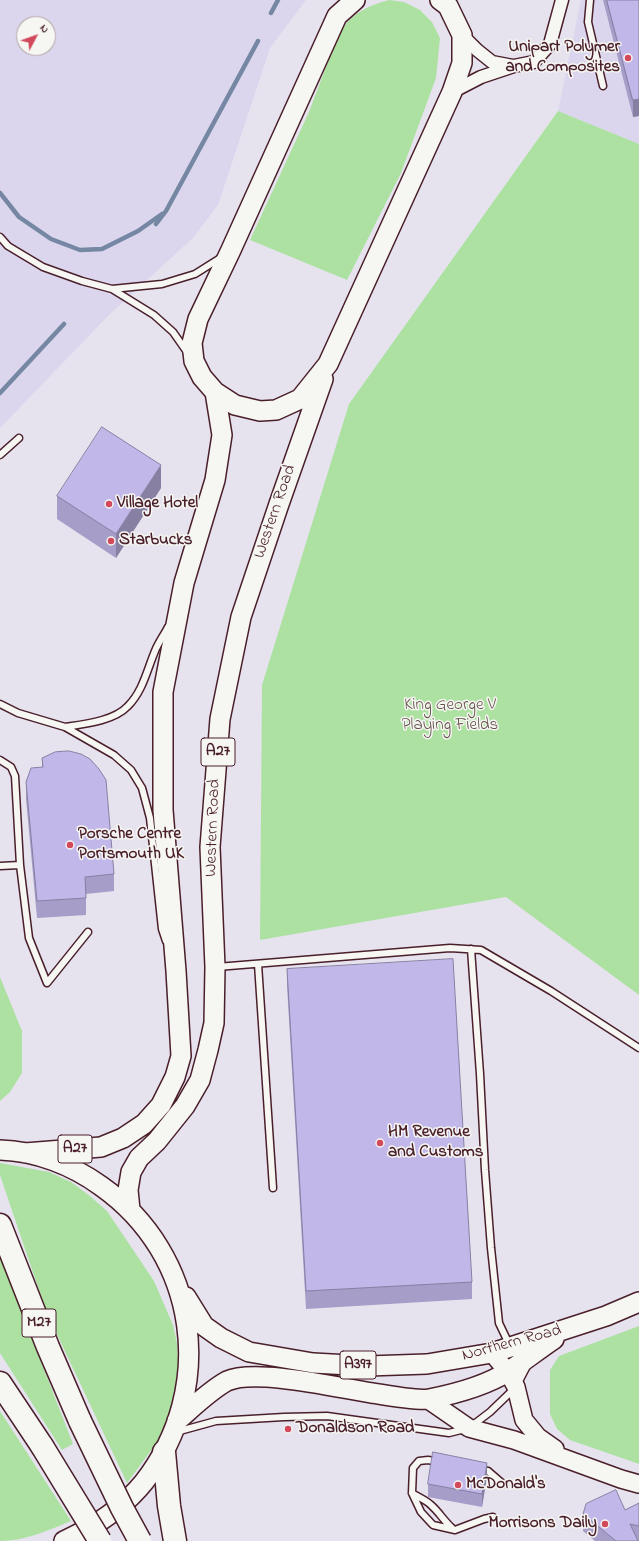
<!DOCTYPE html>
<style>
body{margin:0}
#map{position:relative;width:639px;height:1541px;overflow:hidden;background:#e6e3ef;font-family:"Indie Flower",sans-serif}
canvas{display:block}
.north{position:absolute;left:16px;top:16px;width:40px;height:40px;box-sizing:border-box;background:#f6f6f2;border:1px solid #b1a0a2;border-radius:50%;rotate:49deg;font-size:11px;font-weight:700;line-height:16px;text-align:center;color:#4a1f2b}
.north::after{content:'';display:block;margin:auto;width:14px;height:18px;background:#d1495b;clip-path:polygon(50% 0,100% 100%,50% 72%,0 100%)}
</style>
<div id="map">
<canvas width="639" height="1541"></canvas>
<div class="north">N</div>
</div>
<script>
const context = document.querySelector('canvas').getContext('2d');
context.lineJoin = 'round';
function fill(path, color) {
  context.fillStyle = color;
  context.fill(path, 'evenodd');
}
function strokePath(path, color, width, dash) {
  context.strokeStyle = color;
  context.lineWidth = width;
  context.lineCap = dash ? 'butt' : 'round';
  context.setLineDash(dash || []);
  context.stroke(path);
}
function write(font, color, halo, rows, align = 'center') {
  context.font = font + ' "Indie Flower",sans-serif';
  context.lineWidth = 3;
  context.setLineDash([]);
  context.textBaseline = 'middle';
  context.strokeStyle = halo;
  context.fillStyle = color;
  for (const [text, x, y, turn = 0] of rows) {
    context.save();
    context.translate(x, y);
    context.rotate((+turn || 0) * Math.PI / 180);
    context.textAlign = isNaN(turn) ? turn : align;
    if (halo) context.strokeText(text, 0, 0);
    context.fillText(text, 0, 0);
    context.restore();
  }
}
const built = new Path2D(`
 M0,0H306L270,48L218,205L193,238L109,315L0,428ZM24,24H48V48H24Z
 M581,0H639V144L558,111Z`);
const green = new Path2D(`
 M389,0L404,2L420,10L432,22L440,38L436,78L401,173L347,280L250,240L309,112L338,35C350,14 367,6 389,0Z
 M558,111L639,144V995L506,897L260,940L262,685L349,404Z
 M0,977L22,1031V1073L10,1092L0,1101Z
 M0,1163L49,1172L71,1182L90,1196L107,1211L154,1281L173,1325L177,1343L179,1384L161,1437L127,1483L46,1311L0,1175Z
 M0,1256L73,1444L62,1450L0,1353Z
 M639,1326V1464L570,1440L557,1429L550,1414V1370L559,1356Z
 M0,1411L71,1521C49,1530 25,1541 0,1541Z`);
const stream = new Path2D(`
 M271,13L278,0
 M0,193L19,217L51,239L80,250L102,249L138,231L162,214
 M156,224L166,211L258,41
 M0,393L64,324`);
const lane = new Path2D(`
 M590,0L588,22L603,86
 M0,237L8,246L43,267L82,281L112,289L154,315L173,332L187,352
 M112,289L162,284L195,274L222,257
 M0,455L19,438
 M0,704L18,713L65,727L114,755L131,770L142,788L150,818L162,929L166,941
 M65,727C85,724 114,721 128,706C143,691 147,670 155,651C158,643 164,635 168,627
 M0,760L11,767L15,776L20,865L0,866
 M20,865L29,938L47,983L88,932
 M471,949L480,1074L485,1170L491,1248L499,1323L509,1344
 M258,964L273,1188
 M217,967L450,948L481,950L551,991L639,1048
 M176,1432L216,1421L284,1417L327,1416L449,1433L469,1428L490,1412L516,1387L527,1366
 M439,1462L428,1460L419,1461L413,1468L412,1493L421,1512L433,1525L455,1530L484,1519L493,1517
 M480,1470L488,1471L503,1484
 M412,1493C418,1497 426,1500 431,1505C439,1512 444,1521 452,1528`);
const street = new Path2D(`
 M462,35L477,50L492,62L513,66
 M452,92L481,77L514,66L534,62L550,44L562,0`);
const secondary = new Path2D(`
 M492,1353L508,1372L516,1387L524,1420L538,1437L555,1449
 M427,1399L469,1428L514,1440L621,1479L639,1484`);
const primary = new Path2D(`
 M355,0L337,16L230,252L198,319L192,343L194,361L202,377L215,392L235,405L260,411L276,410L300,399L328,364L452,92L462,63V35L448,6L440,0
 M0,1150C36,1151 72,1165 101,1186C199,1255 217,1388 144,1482C123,1508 94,1527 64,1541
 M25,1153L101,1147L123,1138L144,1124L161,1105L175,1077L181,1056L176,971L163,810V692L184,583L215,480L222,435L215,392
 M130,1210L128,1190L131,1172L139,1158L157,1141L185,1106L200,1080L208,1050L214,1023L215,967L210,847L220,719L241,617L279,504L323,379
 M186,1297L204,1326L221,1338L249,1352L313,1363L368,1366L427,1364L492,1353L606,1316L639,1302
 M177,1421C193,1407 209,1391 227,1381C255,1368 339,1388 372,1393C384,1395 418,1401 429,1399C455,1394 487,1385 509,1371C524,1361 539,1349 554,1339`);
const highway = new Path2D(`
 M0,1225L48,1347L80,1421
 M0,1383L42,1446
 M164,1452L169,1506L175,1541`);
const highwayBridge = new Path2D(`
 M80,1421L122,1508L140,1541
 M42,1446L100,1541`);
const wall = new Path2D(`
 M603,0H639V116L633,117Z
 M161,488L116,558L57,519V496Z
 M42,758L114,874V891L86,894V915L37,918L26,799V782L42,767Z
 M287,969L472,1282V1299L306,1309L287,986Z
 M487,1476L482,1507L428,1497V1484Z
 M639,1503V1541H595L583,1531V1514L625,1510Z`);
const shadedWall = new Path2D(`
 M639,99V116L633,117V100Z
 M161,465V488L116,558V534Z
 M487,1463V1476L482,1507V1494Z`);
const building = new Path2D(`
 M607,0H639V99L633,100Z
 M102,427L161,465L116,534L57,496Z
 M69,751L81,754L90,759L99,769L106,780L114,874L85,877L86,898L37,901L26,782L31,768L43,767L42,758L55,752Z
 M453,959L472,1282L306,1291L287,969Z
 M433,1452L487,1463L482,1494L428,1484Z
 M616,1490L625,1510L639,1503V1526L630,1524L638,1541H616L583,1514L586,1504Z`);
const markers = [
 [628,58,4,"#d1495b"],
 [109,504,4,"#d1495b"],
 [111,541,4,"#d1495b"],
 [70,845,4,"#d1495b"],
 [380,1143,4,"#d1495b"],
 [288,1429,4,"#d1495b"],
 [458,1485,4,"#d1495b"],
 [605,1524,4,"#d1495b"]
];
const shields = [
 [218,752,34],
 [75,1149,34],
 [39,1323,34],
 [358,1365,36]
];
const shieldNames = [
 ["A27",218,752],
 ["A27",75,1149],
 ["M27",39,1323],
 ["A397",358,1365]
];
const poiNames = [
 ["Unipart Polymer",620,48,"right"],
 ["and Composites",620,68,"right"],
 ["Village Hotel",117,504],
 ["Starbucks",119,541],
 ["Porsche Centre",78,835],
 ["Portsmouth UK",78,855],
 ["HM Revenue",388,1133],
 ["and Customs",388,1153],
 ["Donaldson Road",296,1429],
 ["McDonald's",466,1485],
 ["Morrisons Daily",597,1524,"right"]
];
const streetNames = [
 ["Western Road",276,512,-71],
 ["Western Road",214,828,-88],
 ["Northern Road",512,1344,-15]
];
const parkNames = [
 ["King George V",450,706],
 ["Playing Fields",450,726]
];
fill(built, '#dbd6ed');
fill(green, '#ade1a2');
strokePath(stream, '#7587a2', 4.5);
strokePath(lane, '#4a1f2b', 9);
strokePath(street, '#4a1f2b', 15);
strokePath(secondary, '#4a1f2b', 20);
strokePath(primary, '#4a1f2b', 22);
strokePath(highway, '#4a1f2b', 25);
strokePath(lane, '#f6f6f2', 6);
strokePath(street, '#f6f6f2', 12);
strokePath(secondary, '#f6f6f2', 17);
strokePath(primary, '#f6f6f2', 19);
strokePath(highway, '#f6f6f2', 22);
strokePath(highwayBridge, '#4a1f2b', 25, []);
strokePath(highwayBridge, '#f6f6f2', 22);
fill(wall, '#a69dc8');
fill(shadedWall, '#8780a3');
fill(building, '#c1b7e9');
strokePath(building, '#8780a3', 1);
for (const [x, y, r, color] of markers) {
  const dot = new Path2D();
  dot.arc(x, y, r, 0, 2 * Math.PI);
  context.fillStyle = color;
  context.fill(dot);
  strokePath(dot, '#f6f6f2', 1.5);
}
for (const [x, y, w] of shields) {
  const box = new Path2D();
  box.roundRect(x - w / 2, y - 14, w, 28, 3);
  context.fillStyle = '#f6f6f2';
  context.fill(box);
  strokePath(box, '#4a1f2b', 1);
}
write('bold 16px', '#4a1f2b', null, shieldNames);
write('bold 17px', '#4a1f2b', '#f6f6f2', poiNames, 'left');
write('17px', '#4a1f2b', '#f6f6f2', streetNames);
write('17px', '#635049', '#f6f6f2', parkNames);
</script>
